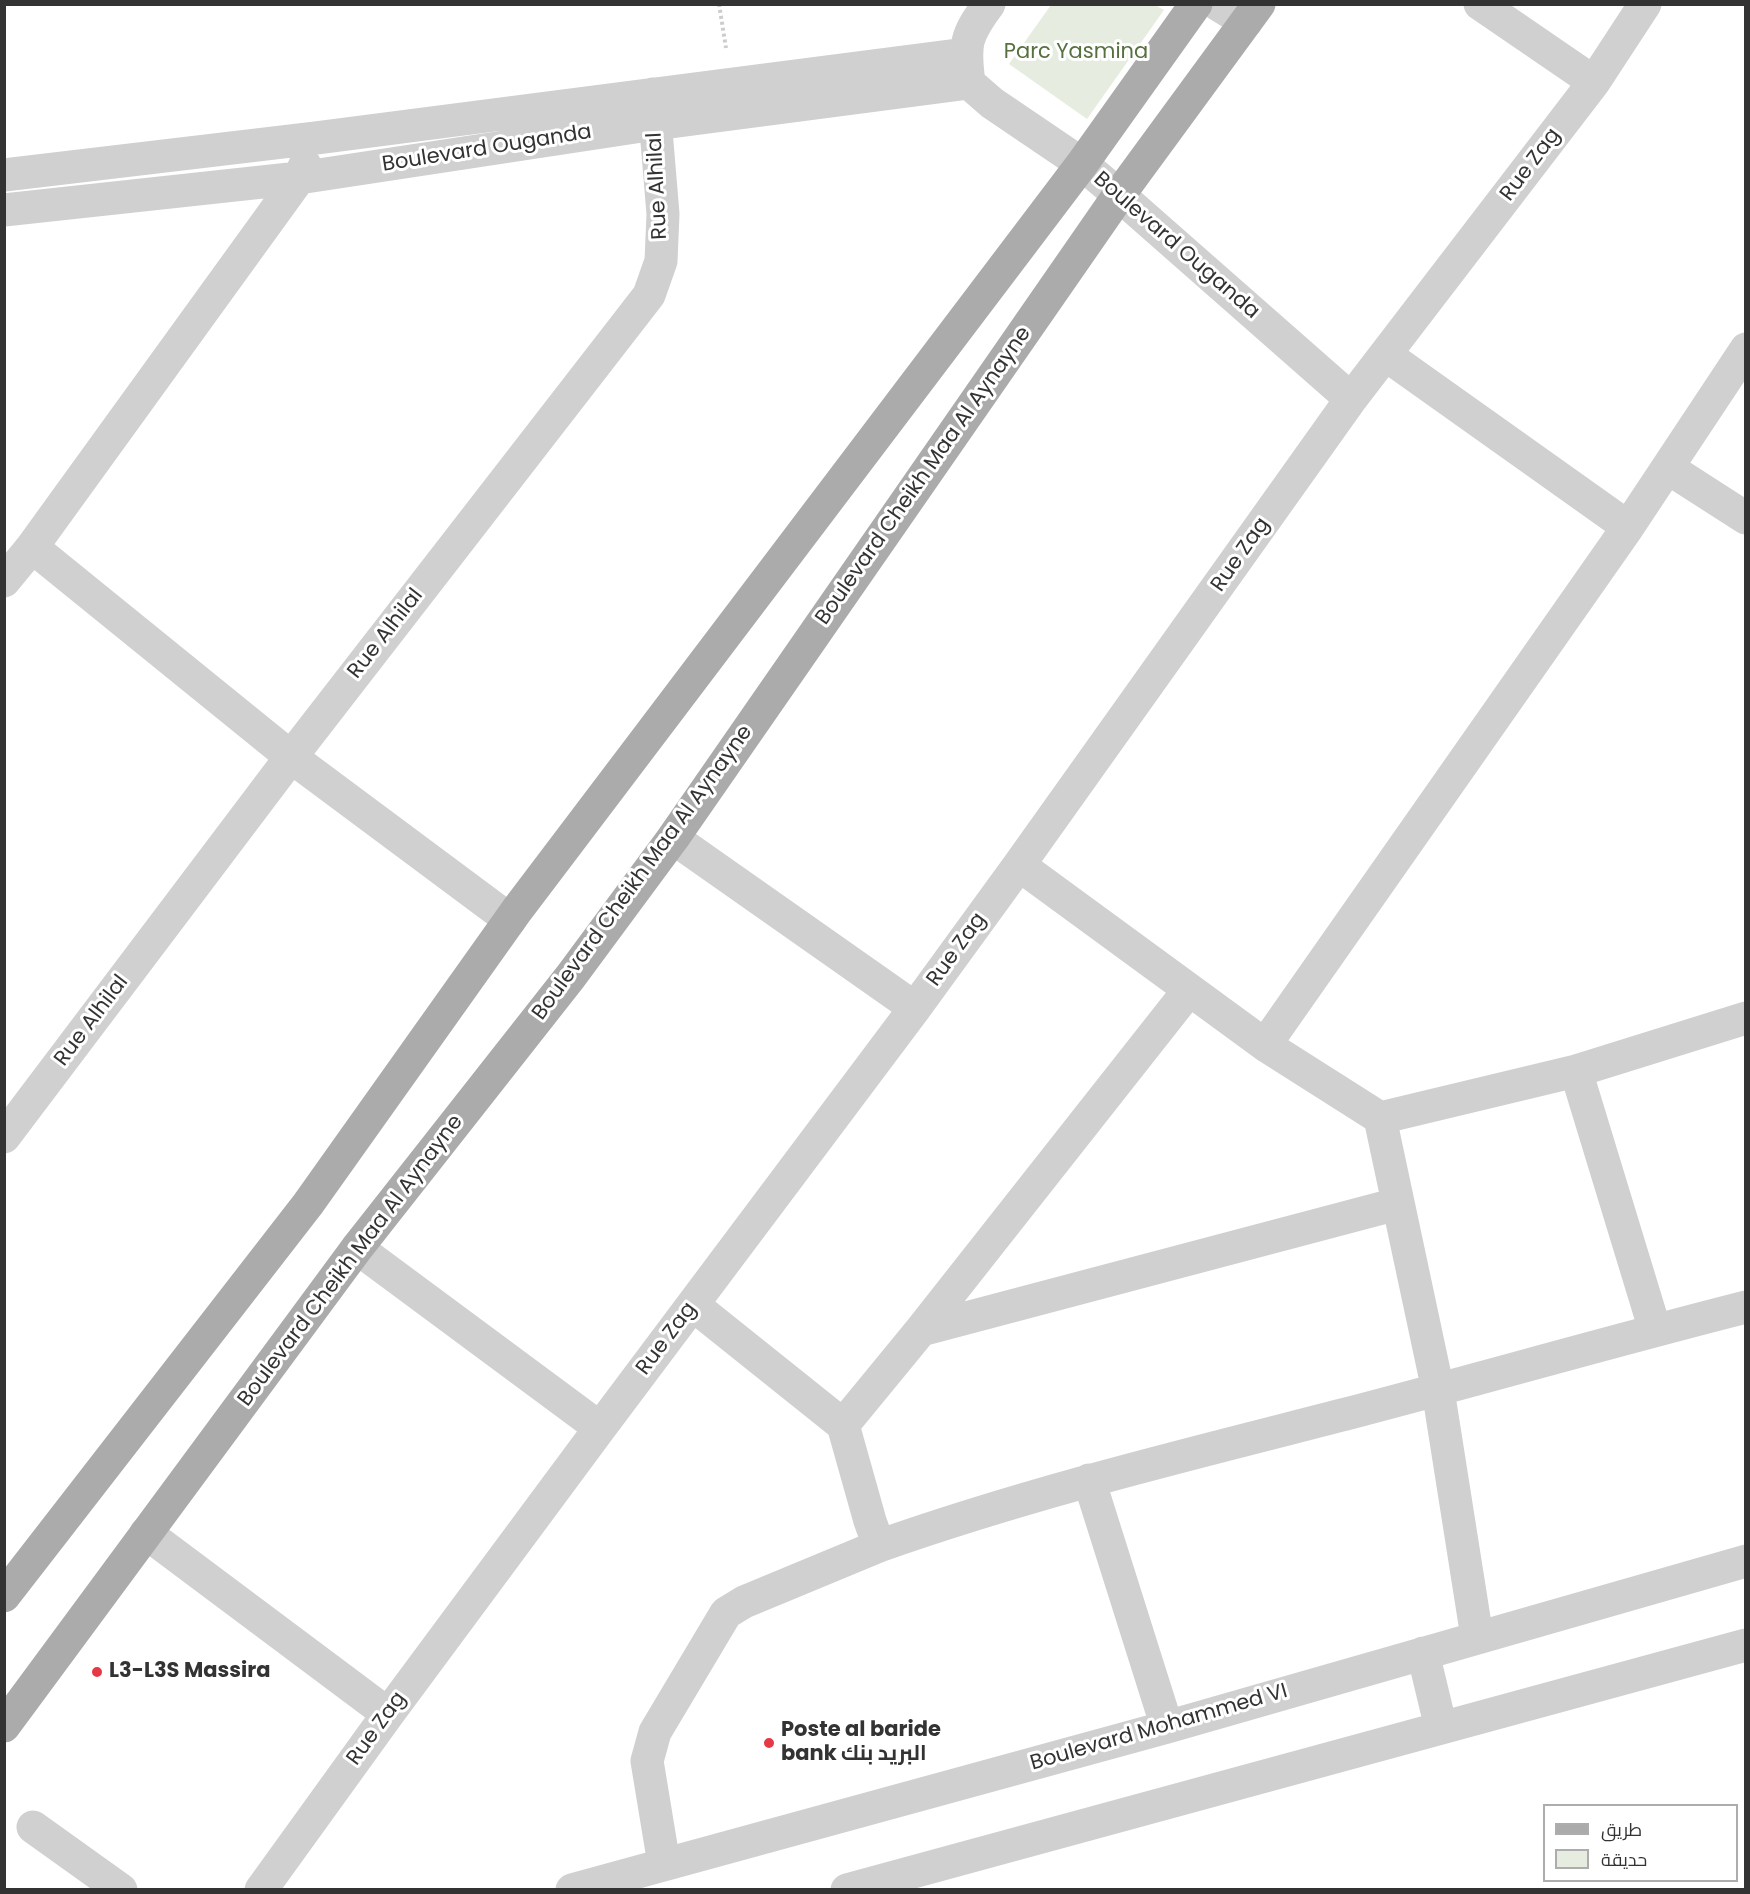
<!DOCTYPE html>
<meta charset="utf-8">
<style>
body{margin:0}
#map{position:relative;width:1750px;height:1894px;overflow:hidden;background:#fff;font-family:Poppins,Cairo,sans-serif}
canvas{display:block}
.frame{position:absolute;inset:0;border:6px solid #333;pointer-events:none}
.legend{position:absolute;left:1543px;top:1804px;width:195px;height:78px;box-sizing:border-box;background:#fff;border:2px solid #adadad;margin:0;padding:8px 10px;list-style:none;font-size:18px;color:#333}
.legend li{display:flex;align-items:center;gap:12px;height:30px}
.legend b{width:30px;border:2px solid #adadad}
</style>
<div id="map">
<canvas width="1750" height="1894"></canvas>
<div class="frame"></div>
<ul class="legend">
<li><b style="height:8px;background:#ababab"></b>طريق</li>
<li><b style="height:16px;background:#e6ecdf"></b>حديقة</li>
</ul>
</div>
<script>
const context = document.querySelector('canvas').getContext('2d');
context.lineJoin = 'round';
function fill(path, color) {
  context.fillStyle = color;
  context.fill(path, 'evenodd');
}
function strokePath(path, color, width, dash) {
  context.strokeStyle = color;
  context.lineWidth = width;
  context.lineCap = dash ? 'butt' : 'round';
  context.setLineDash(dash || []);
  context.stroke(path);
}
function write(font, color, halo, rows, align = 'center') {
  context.font = font + ' Poppins,Cairo,sans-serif';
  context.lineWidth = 6;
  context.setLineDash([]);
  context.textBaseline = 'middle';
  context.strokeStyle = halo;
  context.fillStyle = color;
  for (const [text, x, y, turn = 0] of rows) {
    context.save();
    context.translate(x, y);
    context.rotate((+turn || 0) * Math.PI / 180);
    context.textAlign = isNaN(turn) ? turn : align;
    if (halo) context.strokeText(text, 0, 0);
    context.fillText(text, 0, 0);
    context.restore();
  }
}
const green = new Path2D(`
 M1051,5H1155L1164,10L1087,119L1009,64Z`);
const path = new Path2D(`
 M719,4L726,48`);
const minor = new Path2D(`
 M989,4C965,36 964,45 969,83L992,103L1082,164L1119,195L1351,399
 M1217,4L1246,22
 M1480,4L1594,82
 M4,175L316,138L965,54
 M4,210L299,178L655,124L969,83
 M1386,355L1628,527
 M1668,468L1746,518
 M32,547L291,757L510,920
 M4,581L32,547L299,178L305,165
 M673,838L915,1008
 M1019,865L1265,1045L1380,1118L1576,1071L1746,1018
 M1189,990L921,1330L843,1425L870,1521L879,1546C1032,1492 1190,1454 1346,1414C1480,1379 1612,1341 1746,1307
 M1265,1045L1628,527L1746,349
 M1576,1071L1655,1330
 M1380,1118L1438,1390L1477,1637
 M4,1137L291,757L649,295L661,261L663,214L653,94
 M357,1248L600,1428
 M693,1305L843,1425
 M921,1330L1397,1204
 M1089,1480L1167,1727
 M146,1533L388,1714
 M1423,1653L1441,1728
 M33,1827L121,1890
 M664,1864L647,1761L655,1732L726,1613L744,1602L879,1546
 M261,1890L388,1714L600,1428L915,1008L1019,865L1351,399L1594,82L1645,4
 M572,1890L1167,1727L1746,1561
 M847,1890L1746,1645`);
const major = new Path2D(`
 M4,1596L308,1204L517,910L1082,164L1196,4
 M4,1726L357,1248L571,976L673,838L1119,195L1259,4`);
const markers = [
 [97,1672,6,"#e63946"],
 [769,1743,6,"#e63946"]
];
const parkNames = [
 ["Parc Yasmina",1076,53]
];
const streetNames = [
 ["Boulevard Ouganda",487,149,-9],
 ["Rue Zag",1531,165,-53],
 ["Rue Alhilal",658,186,-93],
 ["Boulevard Ouganda",1176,246,41],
 ["Boulevard Cheikh Maa Al Aynayne",924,476,-55],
 ["Rue Zag",1241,555,-55],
 ["Rue Alhilal",386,634,-52],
 ["Boulevard Cheikh Maa Al Aynayne",643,873,-54],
 ["Rue Zag",957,950,-54],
 ["Rue Alhilal",92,1021,-53],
 ["Boulevard Cheikh Maa Al Aynayne",351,1261,-53],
 ["Rue Zag",667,1339,-53],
 ["Boulevard Mohammed VI",1159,1728,-16],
 ["Rue Zag",377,1729,-54]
];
const poiNames = [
 ["L3-L3S Massira",109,1672],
 ["Poste al baride",781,1731],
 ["bank البريد بنك",781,1755]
];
fill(green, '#e6ecdf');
strokePath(path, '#cdcdcd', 4, [3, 3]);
strokePath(minor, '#d0d0d0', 33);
strokePath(major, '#ababab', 33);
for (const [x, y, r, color] of markers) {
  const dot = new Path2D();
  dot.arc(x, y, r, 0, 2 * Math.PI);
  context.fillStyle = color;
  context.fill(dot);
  strokePath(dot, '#fff', 2);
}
write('21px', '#56703f', '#fff', parkNames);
write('21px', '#333', '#fff', streetNames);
write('bold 21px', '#333', '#fff', poiNames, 'left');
</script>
